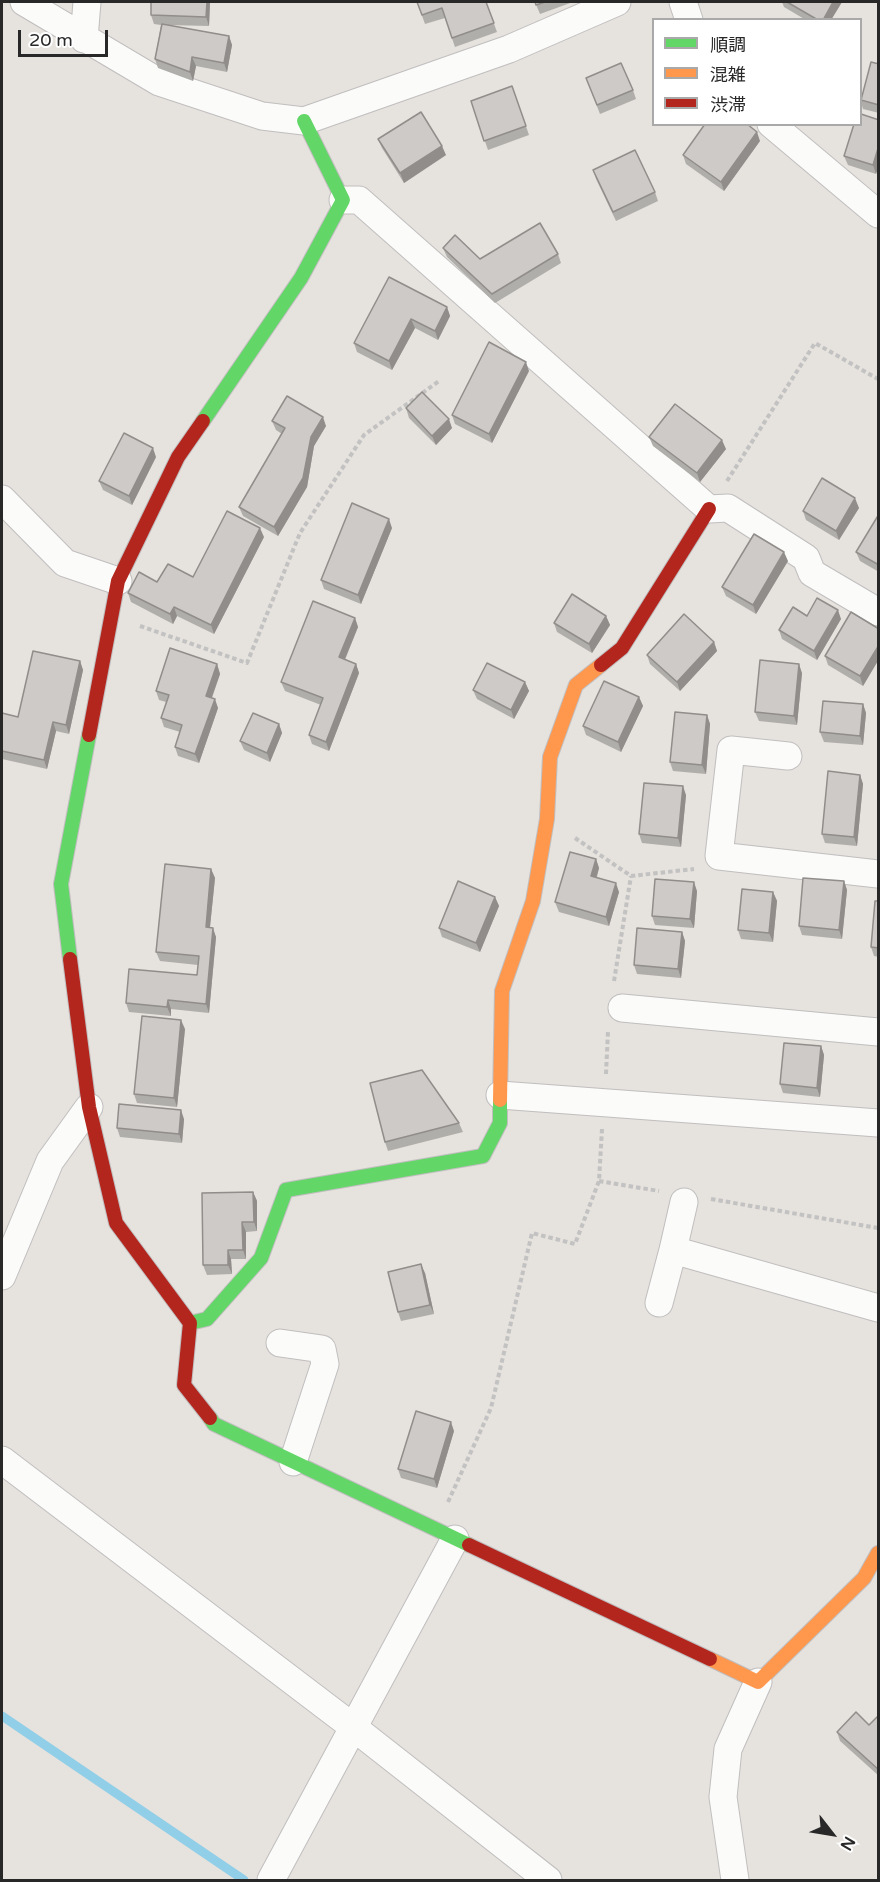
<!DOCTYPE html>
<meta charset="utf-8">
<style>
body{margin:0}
#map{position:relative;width:880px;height:1882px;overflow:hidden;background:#e6e2dd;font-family:"Varela Round","Noto Sans JP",sans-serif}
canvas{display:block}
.frame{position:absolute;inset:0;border:3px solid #282828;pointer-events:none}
.legend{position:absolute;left:652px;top:18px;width:210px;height:108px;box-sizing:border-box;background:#fff;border:2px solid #a9a9a9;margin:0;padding:8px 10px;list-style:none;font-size:18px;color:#282828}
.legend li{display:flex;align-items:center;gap:12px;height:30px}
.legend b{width:30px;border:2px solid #a9a9a9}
.north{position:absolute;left:802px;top:1804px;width:60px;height:60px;-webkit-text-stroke:4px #fff;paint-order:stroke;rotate:121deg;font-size:16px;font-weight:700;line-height:24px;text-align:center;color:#282828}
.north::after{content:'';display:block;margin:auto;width:21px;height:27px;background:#282828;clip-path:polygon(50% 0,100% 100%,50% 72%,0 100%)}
.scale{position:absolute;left:18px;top:30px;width:90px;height:27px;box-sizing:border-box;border:3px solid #282828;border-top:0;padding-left:8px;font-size:18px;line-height:21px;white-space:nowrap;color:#282828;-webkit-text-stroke:4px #fff;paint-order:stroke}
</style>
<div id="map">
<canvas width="880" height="1882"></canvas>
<div class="frame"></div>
<ul class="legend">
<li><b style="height:8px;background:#63d668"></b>順調</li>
<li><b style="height:8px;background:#ff974d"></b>混雑</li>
<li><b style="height:8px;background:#b3261e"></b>渋滞</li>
</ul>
<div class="north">N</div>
<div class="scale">20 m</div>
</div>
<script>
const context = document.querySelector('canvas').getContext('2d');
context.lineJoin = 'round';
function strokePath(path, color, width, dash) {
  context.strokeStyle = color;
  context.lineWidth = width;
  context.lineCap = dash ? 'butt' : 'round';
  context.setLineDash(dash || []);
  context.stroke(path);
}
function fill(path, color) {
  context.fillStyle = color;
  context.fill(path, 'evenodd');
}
const stream = new Path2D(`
 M2,1716L244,1880`);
const path = new Path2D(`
 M727,481L815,343L878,379
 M140,626L247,663L300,533L364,435L439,381
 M575,838L631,876L694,869
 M614,981L631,876
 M606,1074L608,1031
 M599,1181L659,1191
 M711,1199L878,1228
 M448,1502L491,1408L532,1233L575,1244L599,1181L602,1129`);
const street = new Path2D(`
 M24,2L159,82L262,116L304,121L509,49L617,2
 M683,2L689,20
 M84,39L87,2
 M771,124L878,214
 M343,200H359L709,509L728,508L806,558L812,573L878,612
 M2,499L65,563L118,581
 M788,756L731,750L719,856L878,874
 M622,1008L878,1032
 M500,1095L878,1123
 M673,1250L684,1202
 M2,1276L50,1161L89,1107
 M659,1303L673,1250L878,1308
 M280,1343L322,1349L325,1364L293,1462
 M2,1460L353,1727L548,1880
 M271,1880L455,1539
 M735,1880L723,1797L728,1749L758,1682`);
const fast = new Path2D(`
 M203,421L301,278L343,200L304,121
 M70,959L61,884L89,735
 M190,1323L207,1319L261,1258L286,1190L483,1156L500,1123V1100
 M210,1418L214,1424L469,1545`);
const slow = new Path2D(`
 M500,1100L502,991L533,901L547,819L550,757L576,685L601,665
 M710,1659L758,1682L864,1578L878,1553`);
const jam = new Path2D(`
 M601,665L622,648L709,509
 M89,735L118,581L178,457L203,421
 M70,959L89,1107L116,1223L190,1323L184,1385L210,1418
 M469,1545L710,1659`);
const wall = new Path2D(`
 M210,2L209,26L167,25L229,36L232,45L227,72L196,66L193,81L158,68L155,59L161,25L154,24L151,15Z
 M417,2H486L497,32L455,47L445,18L425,24Z
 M535,2H573L540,14Z
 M782,2H842L831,20H806L784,7Z
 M879,64V113L863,109L861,102V100Z
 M586,78L633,90L636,99L600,114Z
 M512,86L529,135L488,150L471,101Z
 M879,120V165L876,174L848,165L844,156Z
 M378,139L446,155L404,183L382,148Z
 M760,141L724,191L686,164L683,155Z
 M593,170L655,192L658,201L616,221L596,179Z
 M443,248L480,259L558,254L561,263L495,303L447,257Z
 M389,277L447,307L450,316L438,340L415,328L392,370L357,352L354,343Z
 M529,371L492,443L455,424L452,415Z
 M406,408L452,428L436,445L409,418Z
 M272,421L326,426L314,446L307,487L278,536L243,516L239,507L282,434L276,430Z
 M649,437L726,449L700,482L653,446Z
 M156,457L132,505L103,490L99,481Z
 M859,508L839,540L806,520L803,511Z
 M879,514V572L860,561L856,552Z
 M392,528L361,604L324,589L321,580Z
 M264,537L214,634L177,616L173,624L131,602L128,593L157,582L193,577Z
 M788,561L756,614L726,596L722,587Z
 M606,616L610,625L592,653L557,632L554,623Z
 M807,616L841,619L817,660L782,639L779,630Z
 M355,618L358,627L345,660L356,664L359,673L329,751L312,744L309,735L321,705L285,691L281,682Z
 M879,629V659L863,686L828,665L825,656Z
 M714,642L717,651L680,691L650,664L647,655Z
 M80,661L83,670L69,734L56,731L47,769L2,759V713L18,717Z
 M217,664L220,674L212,698L218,708L199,763L178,756L175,747L180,732L164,727L161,718L166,702L159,700L156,691Z
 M802,673L797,725L759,721L755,712Z
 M525,682L529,691L514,719L477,699L473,690Z
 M639,697L643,706L621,752L586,735L583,726Z
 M863,704L866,713L863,745L824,742L820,732Z
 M707,715L710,724L706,774L673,771L670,762Z
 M279,724L282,733L270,762L244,750L240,741Z
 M860,775L863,784L857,846L825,843L822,834Z
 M686,795L681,847L642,843L639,834Z
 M596,859L599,868L597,877L619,892L609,926L559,912L555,902Z
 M211,869L215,878L210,927L216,937L209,1013L171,1009V1016L129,1012L126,1003L197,975L198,965L160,961L156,952Z
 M844,881L847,890L842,939L802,935L799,926Z
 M697,891L694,928L655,925L652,916Z
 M773,892L777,901L773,942L741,939L738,930Z
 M495,897L499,906L480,952L442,937L439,928Z
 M879,901V957L874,956L871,947Z
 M682,932L685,941L681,978L637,974L634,965Z
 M185,1029L177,1107L137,1103L134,1094Z
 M821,1046L824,1055L820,1097L783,1093L780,1084Z
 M184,1119L182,1143L120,1137L117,1128Z
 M459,1123L463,1132L388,1151L385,1142Z
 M253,1192L257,1201V1231L246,1232V1259H231L232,1274L207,1275L203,1265Z
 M425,1273L434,1314L401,1321L398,1312Z
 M454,1431L437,1488L401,1478L398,1469Z
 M879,1715V1776L840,1741L837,1732L869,1725Z`);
const shadedWall = new Path2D(`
 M207,2H210L209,26L206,17Z
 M833,2H842L831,20H823Z
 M229,36L232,45L227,72L224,63Z
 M192,57L196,66L193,81L190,72Z
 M757,132L760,141L724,191L721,182Z
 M879,145V165L876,174L873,165Z
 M442,146L446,155L404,183L400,173Z
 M447,307L450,316L438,340L435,331Z
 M411,319L415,328L392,370L389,361Z
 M526,362L529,371L492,443L489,434Z
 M323,417L326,426L314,446L307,487L278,536L274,527L311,437Z
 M449,419L452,428L436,445L432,436Z
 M722,440L726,449L700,482L697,473Z
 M153,448L156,457L132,505L129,496Z
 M855,498L859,508L839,540L836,531Z
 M389,519L392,528L361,604L358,595Z
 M260,528L264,537L214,634L211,625Z
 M784,552L788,561L756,614L753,605Z
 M174,607L177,616L173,624L170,614Z
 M838,610L841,619L817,660L814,651Z
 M606,616L610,625L592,653L589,644Z
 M355,618L358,627L342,666L339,657Z
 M714,642L717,651L680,691L677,682Z
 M879,645V659L863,686L860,676Z
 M80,661L83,670L69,734L66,725Z
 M217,664L220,674L209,705L206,696Z
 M356,664L359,673L329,751L326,742Z
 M799,664L802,673L797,725L794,716Z
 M525,682L529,691L514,719L511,710Z
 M639,697L643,706L621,752L618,742Z
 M215,699L218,708L199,763L195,754Z
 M863,704L866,713L863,745L860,736Z
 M707,715L710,724L706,774L702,765Z
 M53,722L56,731L47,769L44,760Z
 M279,724L282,733L270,762L267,753Z
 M860,775L863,784L857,846L854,837Z
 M683,786L686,795L681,847L678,838Z
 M596,859L599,868L594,885L591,876Z
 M211,869L215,878L209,936L206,927Z
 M844,881L847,890L842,939L839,930Z
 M694,882L697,891L694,928L690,919Z
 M616,883L619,892L609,926L606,917Z
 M773,892L777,901L773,942L769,933Z
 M495,897L499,906L480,952L476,943Z
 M213,928L216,937L209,1013L206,1004Z
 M682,932L685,941L681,978L678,969Z
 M168,1000L171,1009V1016L167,1007Z
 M181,1020L185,1029L177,1107L174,1098Z
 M821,1046L824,1055L820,1097L817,1088Z
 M181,1110L184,1119L182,1143L179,1134Z
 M253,1192L257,1201V1231L254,1222Z
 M242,1222L246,1232V1259L243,1250Z
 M228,1250L231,1259L232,1274L228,1265Z
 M421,1264L425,1273L434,1314L430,1305Z
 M451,1422L454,1431L437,1488L434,1479Z`);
const building = new Path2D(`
 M151,2H207L206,17L151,15Z
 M417,2H486L494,23L452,38L442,8L422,15Z
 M535,2H545L536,5Z
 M787,2H833L823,20H818Z
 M162,24L229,36L224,63L192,57L190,72L155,59Z
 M871,62L879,64V105L861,100Z
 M621,63L633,90L597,105L586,78Z
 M512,86L526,126L484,141L471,101Z
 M421,112L442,146L400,173L378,139Z
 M861,114L879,120V145L873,165L844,156L854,124H861Z
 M705,124H747L757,132L721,182L683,155Z
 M635,150L655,192L613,212L593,170Z
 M540,223L558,254L492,294L443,248L455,235L480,259Z
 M389,277L447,307L435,331L411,319L389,361L354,343Z
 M489,342L526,362L489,434L452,415Z
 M422,392L449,419L432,436L406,408Z
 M287,396L323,417L311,437L303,478L274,527L239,507L285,428L272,421Z
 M675,404L722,440L697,473L649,437Z
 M124,433L153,448L129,496L99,481Z
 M822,478L855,498L836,531L803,511Z
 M352,503L389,519L358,595L321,580Z
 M227,511L260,528L211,625L174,607L170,614L128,593L139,572L157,582L168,564L193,577Z
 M879,514V565L856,552Z
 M754,534L784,552L753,605L722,587Z
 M572,594L606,616L589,644L554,623Z
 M817,598L838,610L814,651L779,630L793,607L807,616Z
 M313,601L355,618L339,657L356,664L326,742L309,735L323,698L281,682Z
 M851,612L879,629V645L860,676L825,656Z
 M684,614L714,642L677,682L647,655Z
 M170,648L217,664L206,696L215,699L195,754L175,747L182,725L161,718L169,695L156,691Z
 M33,651L80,661L66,725L53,722L44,760L2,751V713L18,717Z
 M760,660L799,664L794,716L755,712Z
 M487,663L525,682L511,710L473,690Z
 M604,681L639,697L618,742L583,726Z
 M823,701L863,704L860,736L820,732Z
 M675,712L707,715L702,765L670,762Z
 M253,713L279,724L267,753L240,741Z
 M828,771L860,775L854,837L822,834Z
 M644,783L683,786L678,838L639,834Z
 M570,852L596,859L591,876L616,883L606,917L555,902Z
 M165,864L211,869L206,927L213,928L206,1004L168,1000L167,1007L126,1003L129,969L197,975L199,956L156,952Z
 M803,878L844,881L839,930L799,926Z
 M655,879L694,882L690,919L652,916Z
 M458,881L495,897L476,943L439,928Z
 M742,889L773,892L769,933L738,930Z
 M875,901H879V948L871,947Z
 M637,928L682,932L678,969L634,965Z
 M142,1016L181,1020L174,1098L134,1094Z
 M784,1043L821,1046L817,1088L780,1084Z
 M422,1070L459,1123L385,1142L370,1083Z
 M119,1104L181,1110L179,1134L117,1128Z
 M253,1192L254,1222H242L243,1250H228V1265H203L202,1193Z
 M421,1264L430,1305L398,1312L388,1272Z
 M416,1411L451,1422L434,1479L398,1469Z
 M856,1712L869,1725L879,1715V1770L837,1732Z`);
strokePath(stream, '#91cee8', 9);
strokePath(street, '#c0bebf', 29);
strokePath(fast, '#c0bebf', 16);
strokePath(slow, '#c0bebf', 16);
strokePath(jam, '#c0bebf', 16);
strokePath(path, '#c3c2c2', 4, [4.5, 3]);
strokePath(street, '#fbfbfa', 27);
strokePath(fast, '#63d668', 14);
strokePath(slow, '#ff974d', 14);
strokePath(jam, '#b3261e', 14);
fill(wall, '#b0aeab');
fill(shadedWall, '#908d8b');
fill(building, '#cdcac7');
strokePath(building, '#908d8b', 1.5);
</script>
